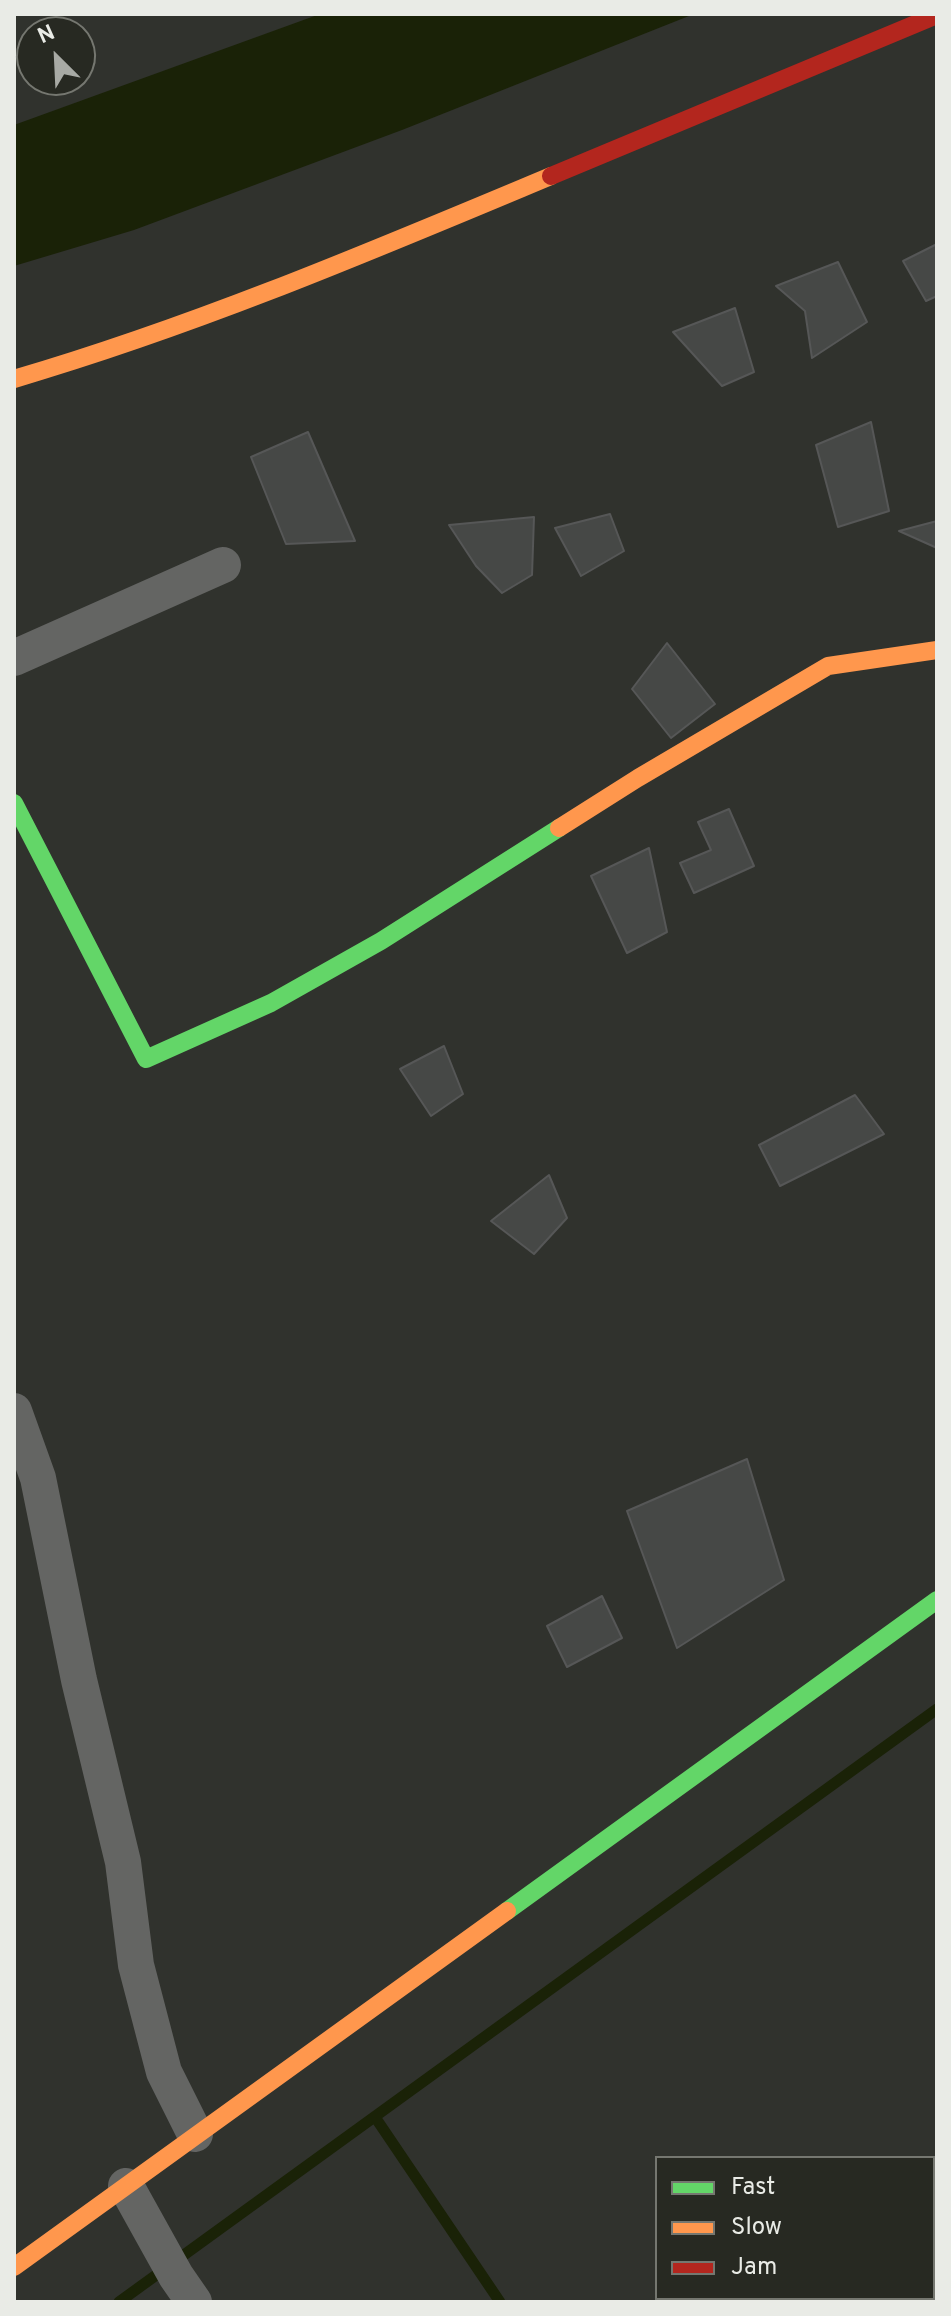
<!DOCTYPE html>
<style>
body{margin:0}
#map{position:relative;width:951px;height:2316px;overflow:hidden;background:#30322d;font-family:Overpass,sans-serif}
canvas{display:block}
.frame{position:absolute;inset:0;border:16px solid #e9ebe6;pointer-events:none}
.legend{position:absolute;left:655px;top:2156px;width:280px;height:144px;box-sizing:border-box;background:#272922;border:2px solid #757770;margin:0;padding:10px 14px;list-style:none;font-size:24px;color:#e9ebe6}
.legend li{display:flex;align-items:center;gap:16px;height:40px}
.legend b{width:40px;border:2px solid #757770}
.north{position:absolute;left:16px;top:16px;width:80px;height:80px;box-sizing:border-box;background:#272922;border:2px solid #757770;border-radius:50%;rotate:336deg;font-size:22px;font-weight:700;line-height:32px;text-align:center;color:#e9ebe6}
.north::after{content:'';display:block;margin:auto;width:28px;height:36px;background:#a8aaa5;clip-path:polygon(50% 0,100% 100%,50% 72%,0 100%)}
</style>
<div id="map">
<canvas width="951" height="2316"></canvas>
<div class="frame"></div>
<ul class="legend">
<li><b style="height:10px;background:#63d668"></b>Fast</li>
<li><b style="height:10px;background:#ff974d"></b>Slow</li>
<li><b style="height:10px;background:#b3261e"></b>Jam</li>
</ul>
<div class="north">N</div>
</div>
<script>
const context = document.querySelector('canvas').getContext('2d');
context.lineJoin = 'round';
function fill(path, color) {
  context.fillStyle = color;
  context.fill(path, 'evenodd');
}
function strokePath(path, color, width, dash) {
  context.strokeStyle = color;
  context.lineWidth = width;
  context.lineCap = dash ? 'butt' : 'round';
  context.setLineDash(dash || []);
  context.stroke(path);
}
const water = new Path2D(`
 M320,14H694L402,130L134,230L14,266V125Z`);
const stream = new Path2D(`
 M375,2117L500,2302
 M119,2302L937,1709`);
const building = new Path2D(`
 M937,244V296L926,301L903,261Z
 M838,262L867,322L812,358L805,311L776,286Z
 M735,308L754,372L722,386L673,332Z
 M871,422L889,511L838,527L816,445Z
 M308,432L355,541L286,544L251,457Z
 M610,514L624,551L581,576L555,528Z
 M534,517L532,575L502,593L476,566L449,525Z
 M937,521V548L899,531Z
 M667,643L715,704L671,738L632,689Z
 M729,809L754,866L694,893L680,863L711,850L698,822Z
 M649,848L667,932L627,953L591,876Z
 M444,1046L463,1094L431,1116L400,1069Z
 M855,1095L884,1134L780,1186L759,1145Z
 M549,1175L567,1218L534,1254L491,1221Z
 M747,1459L784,1580L677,1648L627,1511Z
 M602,1596L622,1638L567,1667L547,1626Z`);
const street = new Path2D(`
 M14,658L223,565
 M14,1411L38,1478L79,1680L123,1862L136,1965L164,2072L195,2134
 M126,2186L176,2276L194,2302`);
const fast = new Path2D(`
 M14,803L146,1059L271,1003L381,941L559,828
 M507,1911L937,1600`);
const slow = new Path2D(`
 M14,379C198,325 374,250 551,176
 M559,828L638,778L828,666L937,650
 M14,2267L507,1911`);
const jam = new Path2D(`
 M551,176L937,15`);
fill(water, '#1a2207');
strokePath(stream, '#1a2207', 11);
fill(building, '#464846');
strokePath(building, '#565757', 2);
strokePath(street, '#646563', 36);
strokePath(fast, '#63d668', 18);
strokePath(slow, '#ff974d', 18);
strokePath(jam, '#b3261e', 18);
</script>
